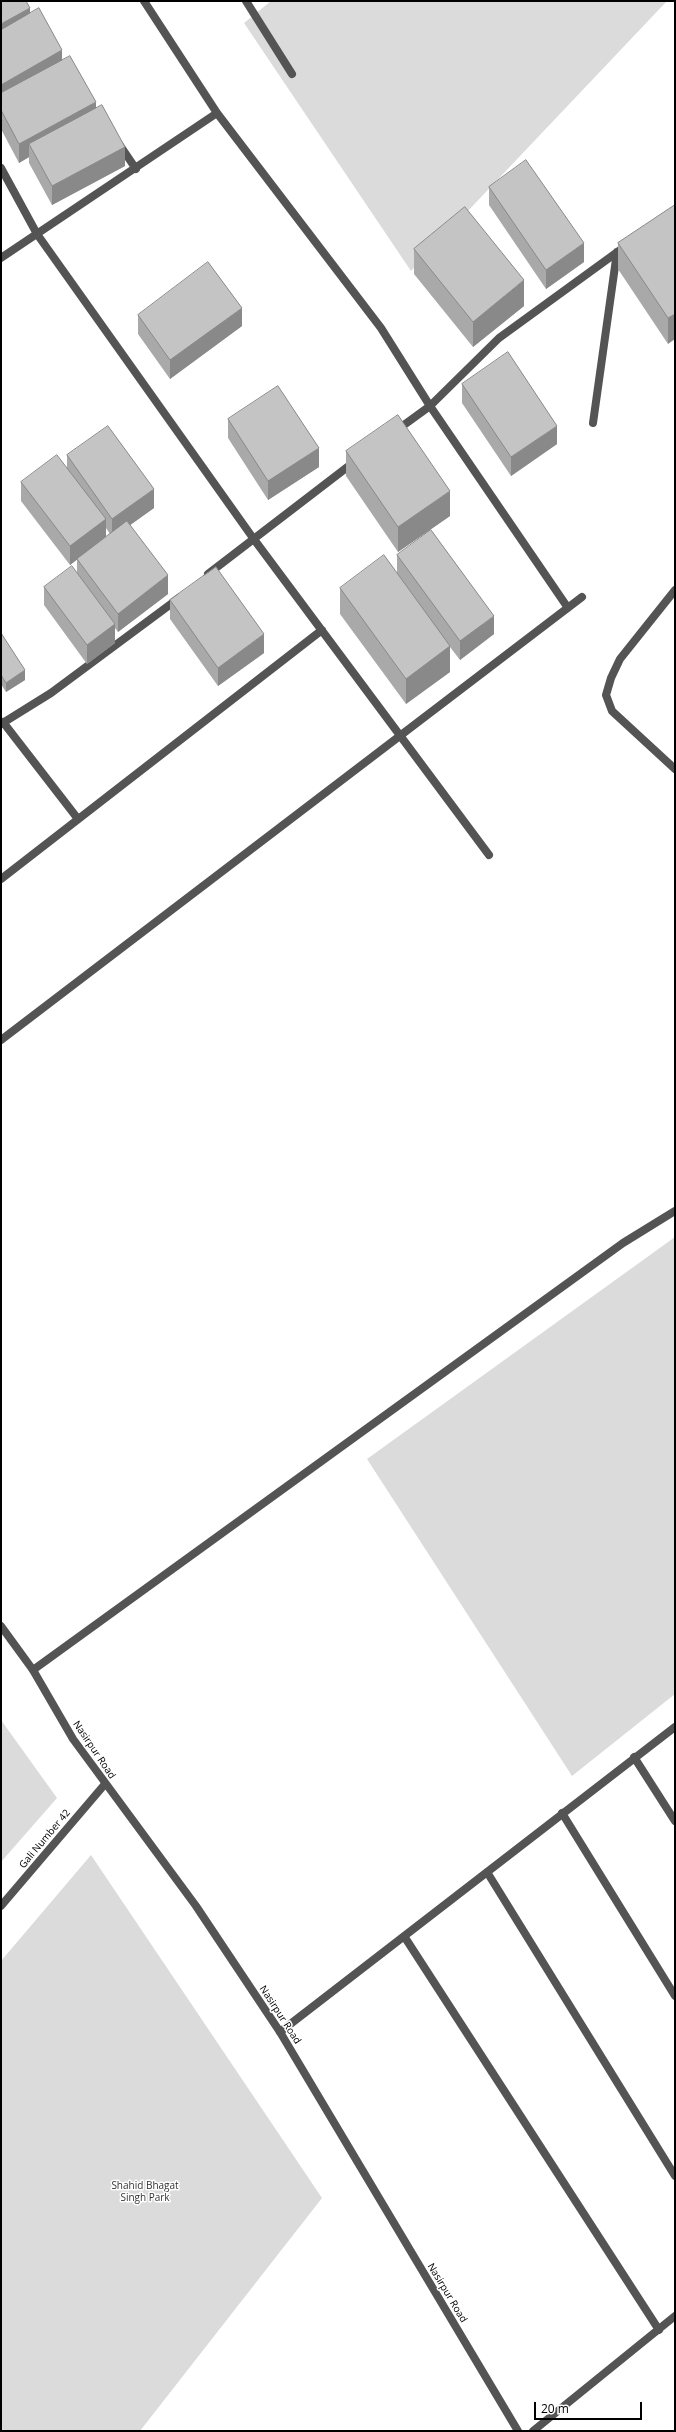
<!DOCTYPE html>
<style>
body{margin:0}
#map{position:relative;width:676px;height:2432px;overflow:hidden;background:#fff;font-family:"Open Sans",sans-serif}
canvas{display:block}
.frame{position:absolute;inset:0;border:2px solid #000;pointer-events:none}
.scale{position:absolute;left:534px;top:2402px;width:108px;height:18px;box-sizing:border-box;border:2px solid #000;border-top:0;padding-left:5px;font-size:12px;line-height:14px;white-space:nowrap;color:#000;-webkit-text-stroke:3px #fff;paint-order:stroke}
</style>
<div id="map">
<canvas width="676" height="2432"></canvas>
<div class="frame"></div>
<div class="scale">20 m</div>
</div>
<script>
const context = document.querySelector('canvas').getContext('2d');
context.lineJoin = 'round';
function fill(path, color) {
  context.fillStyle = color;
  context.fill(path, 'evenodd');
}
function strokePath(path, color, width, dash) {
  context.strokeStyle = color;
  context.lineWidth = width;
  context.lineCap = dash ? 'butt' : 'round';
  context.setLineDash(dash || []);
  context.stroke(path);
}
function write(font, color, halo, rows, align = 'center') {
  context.font = font + ' "Open Sans",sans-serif';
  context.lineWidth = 3;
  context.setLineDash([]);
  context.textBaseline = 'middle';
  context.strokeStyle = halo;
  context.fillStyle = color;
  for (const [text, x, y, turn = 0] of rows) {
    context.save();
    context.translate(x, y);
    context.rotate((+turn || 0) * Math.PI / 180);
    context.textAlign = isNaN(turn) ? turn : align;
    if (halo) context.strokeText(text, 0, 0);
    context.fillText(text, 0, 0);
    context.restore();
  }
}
const green = new Path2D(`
 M271,1H667L411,271L244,23Z
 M675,1237V1694L572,1776L367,1459Z
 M1,1720L57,1798L1,1862Z
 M91,1855L322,2198L140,2431H1V1961Z`);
const minor = new Path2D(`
 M144,1L217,113
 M246,1L292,74
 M119,144L136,169
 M1,168L37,234L253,538L489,855
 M1,258L217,113L381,328L430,406L568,608
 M593,423L617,252
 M397,430L430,406L499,338L627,245
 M208,574L354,462
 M675,590L620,659L611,678L606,695L612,711L675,769
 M3,722L78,819
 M1,724L51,693L179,598
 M1,879L322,630
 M1,1040L582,597
 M33,1670L623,1243L675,1211
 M634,1757L675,1821
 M562,1813L675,1996
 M487,1872L675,2176
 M1,1906L105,1784
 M404,1936L659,2330
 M280,2032L675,1727
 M533,2431L675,2316`);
const tertiary = new Path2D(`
 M1,1626L33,1670L73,1739L196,1906L280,2032L518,2431`);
const wall = new Path2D(`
 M1,1L30,13L96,108L125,166L52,205L29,163V157L19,163L1,129Z
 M489,187L584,262L546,289L489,205Z
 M675,205L668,344L618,269V243Z
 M414,249L524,306L473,347L414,274Z
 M138,315L242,326L170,379L138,334Z
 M462,384L557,444L511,476L462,403Z
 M228,419L319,467L268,500L228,438Z
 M346,451L450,516L398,552L346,476Z
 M67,455L154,508L130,525L168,594L118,632L115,628V643L87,664L44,605V587L77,573V559L70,565L21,501V482L67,468ZM106,528L110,534L106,537Z
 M397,555L494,634L460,660L450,647V672L406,704L340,614V588L397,572Z
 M170,600L264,653L218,686L170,619Z
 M1,633L25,680L6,692L1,684Z`);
const shadedWall = new Path2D(`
 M30,8V26L1,42V24Z
 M62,50V68L1,103V85Z
 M96,102V121L29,144V157L19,163V144Z
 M125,147V166L52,205V186Z
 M584,243V262L546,289V270Z
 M524,280V306L473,347V322Z
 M242,308V326L170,379V360Z
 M675,314V339L668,344V318Z
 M557,426V444L511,476V457Z
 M319,448V467L268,500V481Z
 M154,489V508L112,538V519Z
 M450,491V516L398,552V527Z
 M106,519V538L70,565V546Z
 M168,575V594L118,632V614Z
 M494,616V634L460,660V641Z
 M115,624V643L87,664V645Z
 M264,634V653L218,686V668Z
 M450,646V672L406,704V679Z
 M25,670V680L6,692V683Z`);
const building = new Path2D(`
 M1,1H26L30,8L1,24Z
 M39,8L62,50L1,85V30Z
 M70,56L96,102L19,144L1,110V93Z
 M102,105L125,147L52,186L29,144Z
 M526,160L584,243L546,270L489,187Z
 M675,205V314L668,318L618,243Z
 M465,207L524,280L473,322L414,249Z
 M208,262L242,308L170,360L138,315Z
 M508,352L557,426L511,457L462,384Z
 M278,386L319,448L268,481L228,419Z
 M398,415L450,491L398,527L346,451Z
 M108,426L154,489L112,519L67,455Z
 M57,455L106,519L70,546L21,482Z
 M127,521L168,575L118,614L77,559Z
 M431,530L494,616L460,641L397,555Z
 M384,555L450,646L406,679L340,588Z
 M72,566L115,624L87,645L44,587Z
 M216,567L264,634L218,668L170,600Z
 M1,633L25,670L6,683L1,675Z`);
const streetNames = [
 ["Nasirpur Road",94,1750,56],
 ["Gali Number 42",45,1839,-50],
 ["Nasirpur Road",280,2015,57],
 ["Nasirpur Road",447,2293,59]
];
const parkNames = [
 ["Shahid Bhagat",145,2186],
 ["Singh Park",145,2198]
];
fill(green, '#dbdbdb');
strokePath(minor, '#545454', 8);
strokePath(tertiary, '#545454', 8);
fill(wall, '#a9a9a9');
fill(shadedWall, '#898989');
fill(building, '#c4c4c4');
strokePath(building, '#898989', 1);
write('10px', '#000', '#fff', streetNames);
write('10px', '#323232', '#fff', parkNames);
</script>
